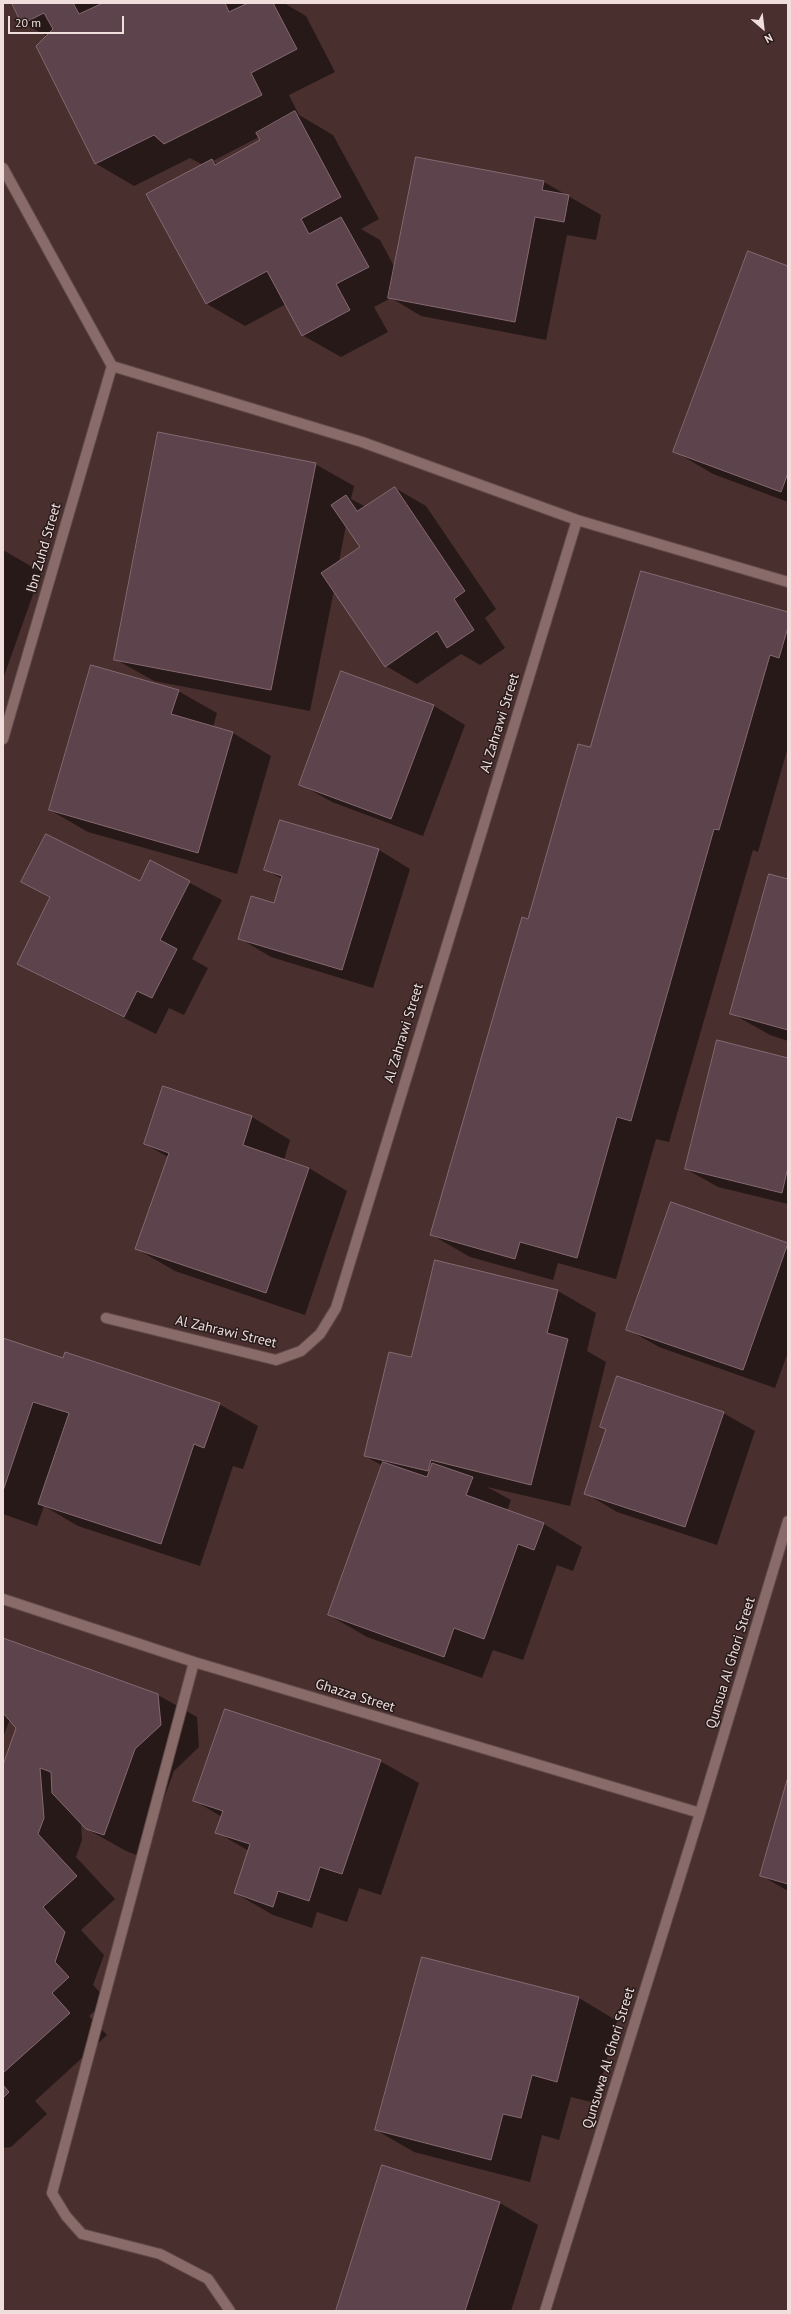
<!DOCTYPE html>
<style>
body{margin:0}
#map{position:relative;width:791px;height:2314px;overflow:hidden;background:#492f2d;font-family:"PT Sans",sans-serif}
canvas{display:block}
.frame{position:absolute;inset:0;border:4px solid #f0dedd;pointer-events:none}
.north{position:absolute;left:743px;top:8px;width:40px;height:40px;-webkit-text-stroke:3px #271b1a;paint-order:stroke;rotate:152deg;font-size:11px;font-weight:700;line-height:16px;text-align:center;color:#f0dedd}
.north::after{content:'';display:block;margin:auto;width:14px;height:18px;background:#f0dedd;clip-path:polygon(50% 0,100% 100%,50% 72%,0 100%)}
.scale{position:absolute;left:8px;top:16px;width:116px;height:18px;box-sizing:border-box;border:2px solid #f0dedd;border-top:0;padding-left:5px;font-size:12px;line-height:14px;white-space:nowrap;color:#f0dedd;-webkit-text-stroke:3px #271b1a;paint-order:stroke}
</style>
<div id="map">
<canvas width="791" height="2314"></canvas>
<div class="frame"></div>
<div class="north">N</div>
<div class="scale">20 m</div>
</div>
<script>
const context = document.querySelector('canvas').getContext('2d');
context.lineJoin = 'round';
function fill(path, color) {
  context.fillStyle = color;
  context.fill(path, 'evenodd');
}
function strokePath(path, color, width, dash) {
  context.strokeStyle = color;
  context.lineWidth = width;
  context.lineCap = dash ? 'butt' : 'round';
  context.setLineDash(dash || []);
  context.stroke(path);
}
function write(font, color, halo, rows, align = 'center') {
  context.font = font + ' "PT Sans",sans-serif';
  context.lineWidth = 3;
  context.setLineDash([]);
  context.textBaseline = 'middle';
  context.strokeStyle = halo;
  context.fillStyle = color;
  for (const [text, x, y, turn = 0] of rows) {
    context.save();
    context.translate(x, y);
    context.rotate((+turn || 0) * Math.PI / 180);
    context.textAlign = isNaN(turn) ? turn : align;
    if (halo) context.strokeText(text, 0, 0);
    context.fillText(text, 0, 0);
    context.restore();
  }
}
const shadow = new Path2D(`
 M13,3H284L306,16L335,72L289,95L299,115L333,135L379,219L361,229L380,240L395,268L544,182L601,215L596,240L567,235L546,340L421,316L391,298L374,307L388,332L341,357L302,335L286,304L245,326L207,304L148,195L203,165L190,158L134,186L95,163L47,36L23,23ZM259,137L261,140L218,164L213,161Z
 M788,267V502L713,474L674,451Z
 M315,464L354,486L351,499L366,507L395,488L426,506L496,609L485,618L505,648L480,665L461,654L417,684L386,666L334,590L310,711L154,681L115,659ZM346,525L361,547L339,562Z
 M3,550L41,572L3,679Z
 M788,613V747L758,852L753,850L669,1142L656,1139L616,1279L558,1263L553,1280L470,1257L432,1235L529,920L591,748Z
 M342,672L434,706L465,725L423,836L332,802L300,784Z
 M178,691L217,713L213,727L233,733L271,756L237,874L88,832L50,810Z
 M281,821L379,850L410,869L373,988L271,957L239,938L274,905L282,879L266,870Z
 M150,862L222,900L192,959L208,968L184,1015L169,1008L156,1034L50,981L18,963L51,898L22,882H140Z
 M788,880V1041L770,1035L731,1013Z
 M788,1059V1204L718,1187L686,1169Z
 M164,1087L252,1117L290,1140L284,1160L309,1168L347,1191L305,1315L175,1271L137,1249L168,1157L145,1144Z
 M672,1204L788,1244V1352L775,1388L659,1347L627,1329Z
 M435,1261L558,1291L596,1313L587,1351L606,1362L570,1506L487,1487L511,1500L507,1511L544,1524L582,1547L573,1571L557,1565L523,1660L493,1650L482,1678L367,1637L329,1615L383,1466L365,1456L411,1358Z
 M3,1339L64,1359L219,1404L258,1426L243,1469L233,1466L200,1566L78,1526L44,1506L37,1526L3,1514Z
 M723,1413L755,1431L717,1545L617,1512L585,1493L607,1429Z
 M3,1639L158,1695L197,1717L199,1747L174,1771L142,1857L126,1851L87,1829L81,1822L82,1840L76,1857L115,1899L81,1930L104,1955L93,1985L107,2000L89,2016L107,2035L35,2101L47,2114L11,2147L3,2148V1768L18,1728L10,1719L3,1737Z
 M380,1761L419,1783L381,1895L359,1888L347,1922L317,1912L312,1928L273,1915L235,1893L249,1851L216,1832L222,1817L195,1801Z
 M788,1781V1891L762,1876Z
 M423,1958L579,1998L617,2021L595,2103L571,2097L559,2140L542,2135L530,2182L414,2152L376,2130Z
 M500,2203L538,2225L511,2311H337Z`);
const building = new Path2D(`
 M12,3H73L79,14L103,3H225L229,12L248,3H273L297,49L251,73L262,95L164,144L154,135L95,164L36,46L53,29L44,13L22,24Z
 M295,111L341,197L301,219L309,234L341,217L369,267L336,284L350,310L302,336L267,271L206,304L146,194L212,159L215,165L260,140L256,133Z
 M416,157L544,181L542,190L569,195L564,222L535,217L515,322L388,298Z
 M748,251L788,266V473L781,492L673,452Z
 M158,432L316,463L271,690L114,660Z
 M395,487L465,591L454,599L474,630L447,648L437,631L385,667L321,573L360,547L331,505L346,495L357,511Z
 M641,571L788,612V627L779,658L770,655L719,830L714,829L631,1121L617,1117L577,1258L520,1242L515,1259L430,1235L522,917L528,919L578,744L590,747Z
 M91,665L179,690L171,714L233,732L198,853L49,810Z
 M341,671L434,705L391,819L299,785Z
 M280,820L379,849L342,970L238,939L251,896L274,903L282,876L264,870Z
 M46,834L140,881L150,860L190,881L160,940L177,949L152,998L137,991L124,1017L17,964L50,897L21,882Z
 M769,874L788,879V1030L730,1014Z
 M717,1040L788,1058V1167L782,1193L685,1169Z
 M163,1086L252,1116L243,1145L309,1168L266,1293L135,1249L169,1153L144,1144Z
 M671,1202L788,1243L743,1370L626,1330Z
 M435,1260L558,1290L547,1333L568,1339L531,1485L431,1460L428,1471L364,1456L389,1352L411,1357Z
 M3,1338L63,1358L65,1352L220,1403L204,1448L194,1444L161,1544L38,1504L69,1413L33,1402L3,1491Z
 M617,1376L724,1412L685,1527L584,1494L606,1429L600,1427Z
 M383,1462L427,1477L432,1463L473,1477L466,1495L544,1523L534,1550L518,1544L484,1639L454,1628L444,1657L328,1615Z
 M3,1638L158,1694L161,1725L135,1749L104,1835L86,1829L52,1793L51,1772L40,1768L44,1818L38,1834L77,1876L43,1907L65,1932L55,1962L69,1977L52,1993L70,2013L3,2073V1765L16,1728L3,1713Z
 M225,1709L381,1760L342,1874L320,1867L309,1901L278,1891L273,1907L234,1893L250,1844L215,1833L223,1811L193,1801Z
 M788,1777V1884L760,1876Z
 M422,1957L579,1997L557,2082L532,2075L521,2118L503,2114L491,2160L375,2130Z
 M3,2085L9,2092L3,2098Z
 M382,2165L500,2202L465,2311H336Z`);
const minor = new Path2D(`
 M3,168L112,366L362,442L577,520L788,582
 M3,739L112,366
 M106,1318L276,1360L301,1351L320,1334L336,1308L577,520
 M3,1599L194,1662L700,1813
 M194,1662L52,2193L66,2216L82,2234L160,2254L208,2279L230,2311
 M545,2311L700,1813L788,1521`);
const streetNames = [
 ["Ibn Zuhd Street",44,548,-74],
 ["Al Zahrawi Street",500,723,-73],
 ["Al Zahrawi Street",404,1033,-73],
 ["Al Zahrawi Street",226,1332,13],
 ["Qunsua Al Ghori Street",731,1663,-73],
 ["Ghazza Street",355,1696,17],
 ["Qunsuwa Al Ghori Street",609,2058,-73]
];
fill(shadow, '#0007');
fill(building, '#5d434c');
strokePath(building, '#856972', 1);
strokePath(minor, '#604b4a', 12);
strokePath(minor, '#896b69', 10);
write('14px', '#f0dedd', '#271b1a', streetNames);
</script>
